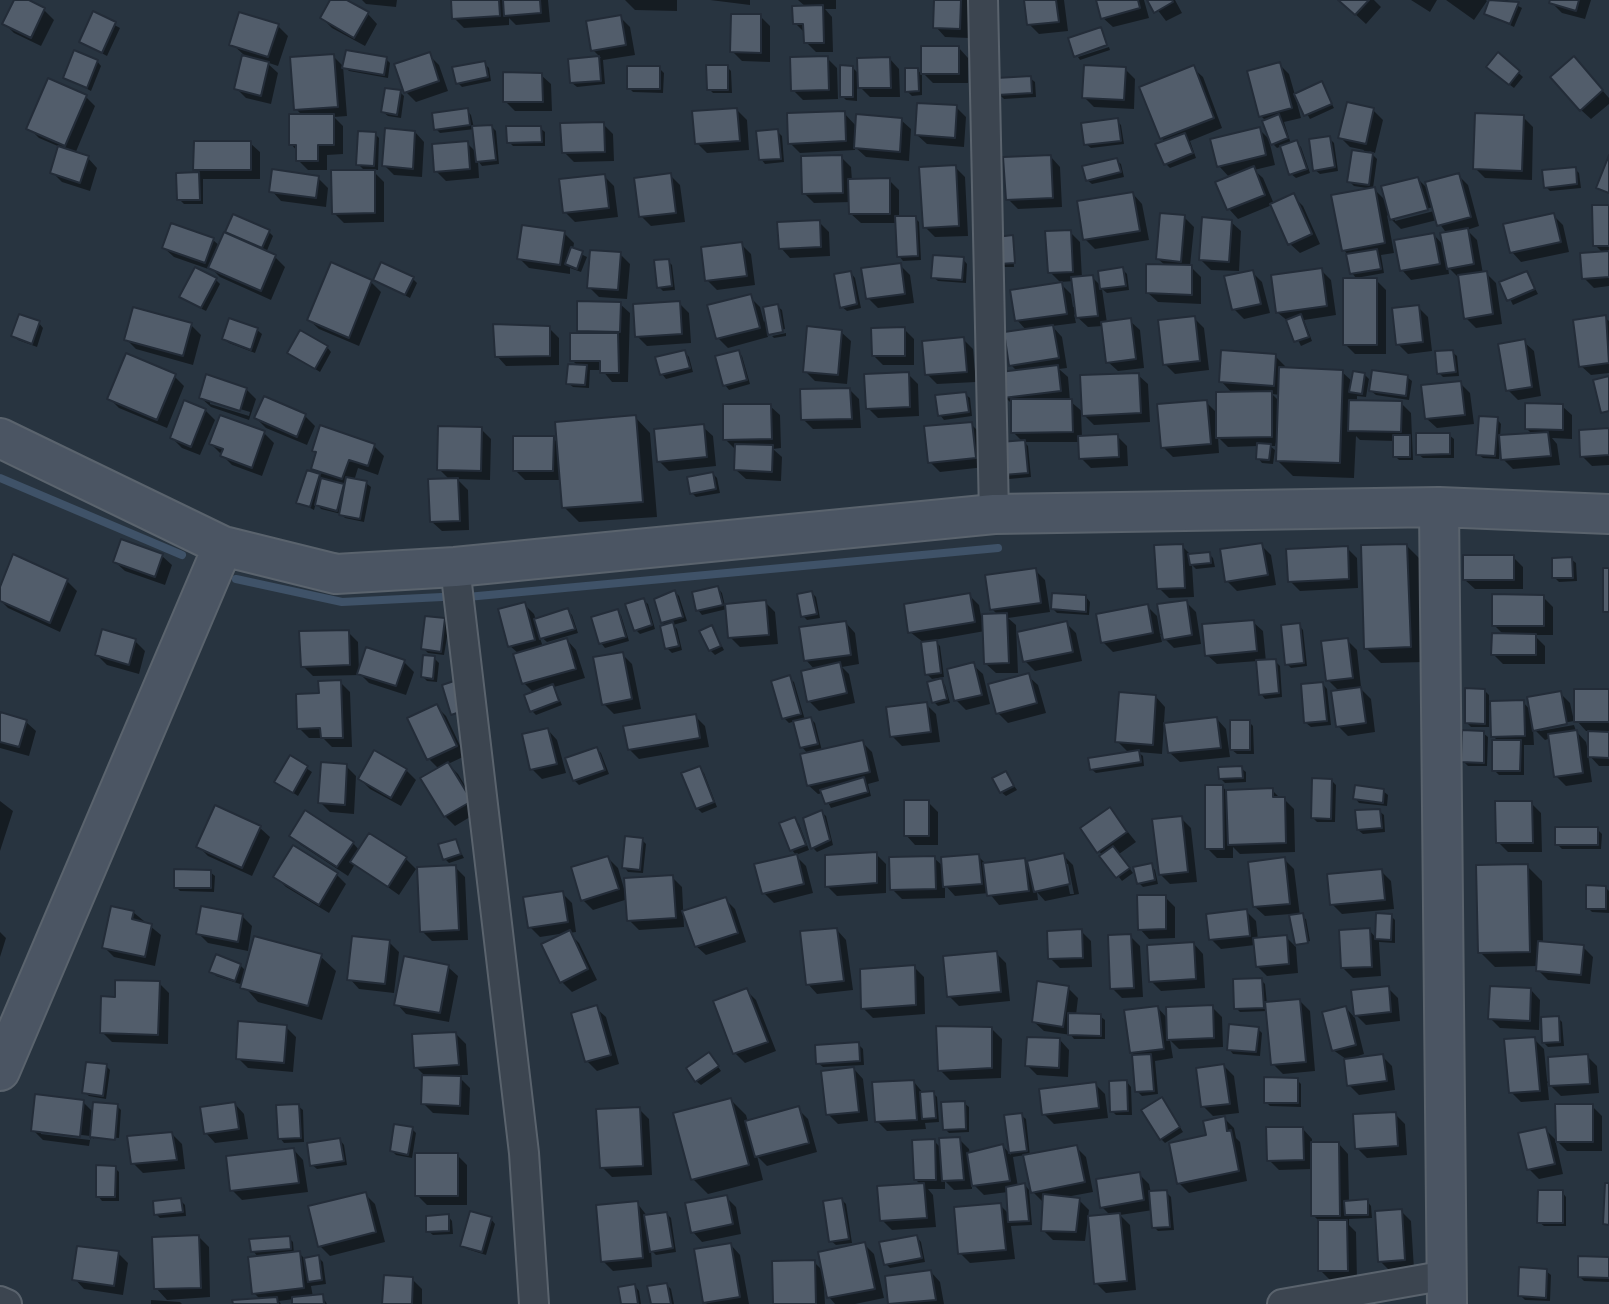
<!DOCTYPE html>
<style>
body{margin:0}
canvas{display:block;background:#283440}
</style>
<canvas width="1609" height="1304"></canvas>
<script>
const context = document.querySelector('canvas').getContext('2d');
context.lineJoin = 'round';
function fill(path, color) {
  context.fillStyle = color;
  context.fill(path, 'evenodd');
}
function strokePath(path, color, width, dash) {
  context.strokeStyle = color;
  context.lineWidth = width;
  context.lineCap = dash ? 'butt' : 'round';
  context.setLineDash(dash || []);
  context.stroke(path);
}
const shadow = new Path2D(`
 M16,0H25L44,10L54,20L41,46L14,33L4,23Z
 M332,0H343L368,14L377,24L365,46L332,28L322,18Z
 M362,0H397L396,7L366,4Z
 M453,0H548L550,22L516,25L509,18V25L464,28L454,18Z
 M625,0H677V11L635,10Z
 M710,0H750V5Z
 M798,0H836V9H825L832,17L833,52H816L806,42V34L795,23L806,7Z
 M936,0H968L971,2L969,38L945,37L936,27Z
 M1026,0H1064L1068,31L1039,34L1029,24Z
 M1098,0H1144L1149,18L1113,27L1103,18Z
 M1150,0H1175L1182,13L1166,21Z
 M1340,0H1374L1381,7L1366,24Z
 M1411,0H1437L1430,12Z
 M1446,0H1486L1487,1L1474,20Z
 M1492,0H1507L1522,8L1514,27L1486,13Z
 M1552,0H1591L1585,19L1562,13L1552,3Z
 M94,14L120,28L107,56L81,42Z
 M760,16L770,26V62L742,61L732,51Z
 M620,17L630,27L635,55L603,60L605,84L577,87L572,83L570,60L601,58L593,50Z
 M278,26L288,36L278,66L266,62L278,73L271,104L246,98L236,88L244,55L232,44Z
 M1109,47L1110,50L1080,60L1078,57Z
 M959,48L968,58V83H933L923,73Z
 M429,55L439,65L448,91L416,102L406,92Z
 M1499,55L1523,77L1514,88L1493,72Z
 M333,56L343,66L347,116L334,117L343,126V154L327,155V170H308L298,160V152L291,144L303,116L296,109Z
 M827,58L837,68L838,99L803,100L793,90Z
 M386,59L390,63L388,78L349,71L345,67Z
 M890,59L899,69L900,97H870L857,84V101L846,100L842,96L853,68L860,75Z
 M97,61L101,66L91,91L65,77Z
 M484,63L489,68L491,81L462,87L458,83Z
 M1279,64L1289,74L1295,95L1321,84L1334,108L1310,119L1298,98L1296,99L1301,118L1284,122L1291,144L1297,143L1301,147L1310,173L1296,178L1291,174L1282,146L1277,148L1269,140L1275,165L1254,170L1263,178L1274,204L1293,196L1303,206L1320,244L1300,253L1290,244L1272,205L1238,219L1229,209L1230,178L1219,166L1259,129L1272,142L1266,121L1261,116Z
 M727,67L731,71L732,93H713L709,89Z
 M659,68L664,73L663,93L633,92L629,88Z
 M1193,68L1203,77L1222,128L1190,141L1196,158L1170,168L1166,164V142L1161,138Z
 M1583,68L1609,98V104L1591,119L1581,110Z
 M1125,69L1135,79L1134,109L1094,107L1084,97Z
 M917,70L922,74V95L912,96L907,91Z
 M541,75L551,84L552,111H515L505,101Z
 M1030,78L1035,82L1036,97L1004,99L999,94Z
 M400,92L404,96L401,118L388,116L383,112Z
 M86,97L95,106L75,154L88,158L97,168L90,191L62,182L52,172L60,147L39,138L29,128Z
 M956,107L966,117L964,147L927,144L917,135Z
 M467,110L471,115L474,128L492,127L496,131L499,164L482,166L478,161L479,178L446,181L436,171L467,143L477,153L475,129L440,133L436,129Z
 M737,110L747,120L749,150L707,153L697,143Z
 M1373,110L1383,120L1375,153L1369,151L1377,159L1373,188L1387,202L1418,179L1429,190L1458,175L1468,185L1479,226L1467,230L1477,240L1483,274L1486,273L1496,283L1502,324L1476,328L1466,318L1459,278L1448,267L1449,274L1411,280L1402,270L1434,235L1445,247L1447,234L1437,220L1401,229L1387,215L1394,253L1381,255L1384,273L1356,278L1352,273L1348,255L1344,250L1373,189L1354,186L1349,181L1364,150L1350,147L1340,137ZM1437,206L1438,210L1395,221V217Z
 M844,113L857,127L901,120L911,129L909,161L866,157L855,147V150L800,153L790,143Z
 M1523,117L1533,127L1532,180L1485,178L1475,168Z
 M1117,121L1121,125L1124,144L1091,148L1086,144Z
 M603,124L613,134L614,161L574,162L564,152Z
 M540,128L545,132V146H513L509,142Z
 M777,131L782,136L784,162L765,164L761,159Z
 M415,132L424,142L422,177L394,175L384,165Z
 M375,134L379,138L378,170L371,169L384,182V222L344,223L334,213L366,172L358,164Z
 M1330,139L1334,143L1338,171L1320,174L1315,170Z
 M250,143L260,152V179H203V204H184L179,199L178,175L200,174L195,170Z
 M841,157L851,167L852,181L889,180L899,190V218H915L919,222L921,260L903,261L899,256L897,223H861L851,214V202L814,203L804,193Z
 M1051,157L1060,167L1062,207L1018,209L1008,199Z
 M1116,160L1121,164L1124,177L1092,184L1087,180Z
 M955,167L965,177L968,236L935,237L925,227Z
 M1575,169L1579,173L1581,188L1550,191L1546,187Z
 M670,175L680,185L685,222L651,226L641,216Z
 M604,176L614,186L618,217L575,222L565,212Z
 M318,178L328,188L326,207L281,201L272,191Z
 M1133,194L1142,204L1149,240L1095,249L1085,239Z
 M1609,207V286L1594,288L1584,278L1603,253L1595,245Z
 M1553,215L1563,225L1569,252L1521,262L1512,252Z
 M1184,217L1194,227L1190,266L1201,277V304L1158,302L1148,293L1166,266L1158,259Z
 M819,222L829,232L830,256L790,258L781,248Z
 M1231,222L1241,231L1239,271L1211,270L1201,260Z
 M227,232H269L273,236L266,253L275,257L285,267L271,300L220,277L214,271L174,257L164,248L213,240L220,246L234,238Z
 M1070,232L1080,242L1082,278L1092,277L1102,287L1123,270L1127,274L1129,290L1107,293L1102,289L1107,323L1130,321L1140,330L1144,368L1118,371L1108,362L1103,326L1088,327L1074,314L1076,323L1052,326L1062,337L1067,368L1059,369L1068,377L1070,401L1084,413L1138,375L1148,384L1150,422L1094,425L1081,412L1082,437L1117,436L1127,446L1128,466L1091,468L1081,458L1080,442H1024L1028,446L1031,477L1009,479L1005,474L1023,442L1013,432V405L1005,397L1018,372L1011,365L1027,331L1017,320L1061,284L1071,294L1073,307L1077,306L1074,281L1060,282L1050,272Z
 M564,233L574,243L573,250L587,257L581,272L570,268V274L529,268L519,258Z
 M1012,237L1014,267H1005L1000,263L999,238Z
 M741,244L751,254L755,285L717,290L707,280Z
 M620,254L630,264L627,299L599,297L589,287Z
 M963,259L967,264L966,283L938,281L933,277Z
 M668,261L672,265L675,290L663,291L659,287Z
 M900,265L910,275L914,303L878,308L868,298Z
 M1321,270L1331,280L1336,315L1304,320L1312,341L1301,346L1289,322L1278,313Z
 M1252,272L1262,282L1270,313L1244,319L1234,309Z
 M851,273L855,278L861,308L847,311L842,307Z
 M1527,273L1538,294L1513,305L1502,283Z
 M412,278L417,283L410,298L375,279Z
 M216,280L220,284L206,311L186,301Z
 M1376,280L1386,290V354H1355L1345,344Z
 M371,282L381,292L359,346L319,329L309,320Z
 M750,297L760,307L764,322L777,306L782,310L785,329L770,332V334L767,331L768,337L728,348L718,338Z
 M579,303L620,304L630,313L628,382H612L602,370H590L589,388L573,387L568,383L579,367L572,360L579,335Z
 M679,303L689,313L691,343L647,346L637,336Z
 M1418,307L1428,317L1432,351L1408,354L1398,344Z
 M1194,318L1204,328L1209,370L1175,374L1165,364Z
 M1605,318L1609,321V373L1591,375L1581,366Z
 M39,323L43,328L37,347L18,340L14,336Z
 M191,325L201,335L193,365L136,349L126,339Z
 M549,328L559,338V365L506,366L497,356Z
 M904,329L914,339V365H883L873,355Z
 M257,330L262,334L255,353L229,343L224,339Z
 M841,332L851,341L847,384L815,381L805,371Z
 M786,333V336L774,338L772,336Z
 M963,339L973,349L976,382L937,384L927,374Z
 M1524,342L1534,351L1541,396L1518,400L1508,390Z
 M327,347L331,352L320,372L290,353Z
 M685,352L689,357L693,372L666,379L662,374Z
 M738,352L742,356L750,384L729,390L725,385Z
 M1452,352L1457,356L1459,376L1443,377L1439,373Z
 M1275,356L1285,366L1284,370L1342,372L1353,382L1364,374L1369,379L1366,397L1357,396V402L1401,403L1411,413L1413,460H1399L1395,456V441L1360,440L1356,436L1354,478L1293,476L1278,461L1279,442H1276L1275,446H1270L1275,450L1273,464L1262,463L1258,458L1259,446L1228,447L1218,437L1219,453L1173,457L1163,447L1206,402L1218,414L1233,394L1221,381ZM1272,394L1280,395V402Z
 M908,374L918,384L919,416L878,418L868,408Z
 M174,376L184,386L167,428L119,408L109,398Z
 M1407,377L1412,381L1409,400L1376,395L1371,391Z
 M1460,383L1470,393L1474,424L1437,428L1427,419Z
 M246,389L256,399L249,420L211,407L201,398ZM210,400L250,412L249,416L210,404Z
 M850,390L859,399L861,428L813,429L803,419Z
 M965,394L970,398L972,416L944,420L940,415Z
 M770,406L780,415L781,448L773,449L782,457L781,481L746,479L736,470L735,449L725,439Z
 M1562,406L1572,415V439L1552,438L1557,444L1560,465L1513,469L1503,459L1502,447H1500L1499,459L1483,458L1478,454L1497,419L1501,424L1500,437L1533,435L1527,429Z
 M205,410L215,420L200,455L182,448L172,438Z
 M305,416L315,426L307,445L266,428L256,418Z
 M635,417L650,433L657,517L579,522L564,507L562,480H525L515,470L553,438L559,444Z
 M971,424L981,434L985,467L940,472L930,462Z
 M703,427L713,436L716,466L669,471L659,461Z
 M481,429L491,439L490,480L457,479L468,490L469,530L442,531L432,522L450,480L439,469Z
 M1609,430V465L1592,466L1582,456Z
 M264,433L274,443L262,476L232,465L211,444Z
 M1449,435L1454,439V458H1423L1418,454Z
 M374,446L384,456L378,475L358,468L354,481L366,483L371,487L364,522L345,518L341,514L321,509L316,503L314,510L299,502L308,472L321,477L313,468L318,454L314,450Z
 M713,474L717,478L720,493L696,497L692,493Z
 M1261,545L1271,555L1276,585L1237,591L1227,581Z
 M1182,546L1192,556L1209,554L1213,558L1215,567L1196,569L1192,565L1194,597L1169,598L1159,588Z
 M1407,546L1422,561L1425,662L1381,663L1366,648Z
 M1347,548L1357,558L1358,588L1300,591L1290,581Z
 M162,556L172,565L165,585L125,571L115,562Z
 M1513,557L1523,567V589H1475L1465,580Z
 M1571,559L1576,563L1577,581L1559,582L1554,577Z
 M1035,570L1045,580L1050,612L1008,618L1016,625L1018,673H996L986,664L985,631L934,640L940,646L944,677L932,679L927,674L923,642L910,632L969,595L979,605L981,616H999L992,609Z
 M67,581L77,591L60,632L8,608L0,600V592Z
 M718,588L722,593L725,606L765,602L775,612L778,644L740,647L730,637L727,609L702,615L698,610Z
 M675,592L679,596L687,621L673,625L677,629L682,650L672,653L667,648L666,626L662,622Z
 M812,593L816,597L820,618L807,620L803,616Z
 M1086,597L1090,602L1089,615L1057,613L1053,609Z
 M1543,597L1553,607V635H1534L1545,646V664H1503L1493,654L1505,636L1494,625Z
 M643,600L648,604L655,629L640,634L636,630Z
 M1186,602L1196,612L1201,644L1174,648L1160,634L1162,642L1113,652L1103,642L1147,606L1157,616L1160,634L1164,633Z
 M524,604L534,614L536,620L568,611L572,615L578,633L547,642L539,635L543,647L567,640L576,650L585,678L554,687L562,705L536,715L532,711L534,693L524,683L519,654L510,646Z
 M617,611L621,615L629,641L605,648L601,643Z
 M444,620L449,625L444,655L428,653L423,648Z
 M1253,622L1263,631L1266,662L1275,661L1280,666L1282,697L1265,699L1261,694L1258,661L1217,664L1207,655Z
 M846,623L855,633L859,664L842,667L849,674L855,703L819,711L809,701L815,670L806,660Z
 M1066,623L1076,633L1082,661L1035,671L1025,661Z
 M1299,625L1303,630L1307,666L1291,668L1287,664Z
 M712,627L724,650L715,655L710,650Z
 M348,632L358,642L359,673L404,662L414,672L406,695L369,683L361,675L313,676L303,666Z
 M1347,640L1357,650L1361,687H1359L1371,699L1375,732L1348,736L1338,726L1340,692L1328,680Z
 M135,641L145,651L139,674L107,665L97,655Z
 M622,654L632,664L641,709L614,714L604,704Z
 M434,658L439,663L437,682L427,681L423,677Z
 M973,665L983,674L990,704L966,710L956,700Z
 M1028,676L1038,685L1046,713L1008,723L998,713Z
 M789,678L794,682L805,720L811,719L815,723L822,751L862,742L872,752L879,781L868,784L871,796L831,808L823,793L818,794L808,785V754L802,747L795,721L789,723L784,718Z
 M941,681L945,685L950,703L938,706L934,702Z
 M340,682L350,692L352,747H332L323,738H309L299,728L321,695Z
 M1323,684L1327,689L1331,725L1311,727L1306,723Z
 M1484,690L1489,695V703L1523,702L1531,711L1560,693L1570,703L1574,721L1540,727V731L1574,725L1576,731L1586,742L1588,751H1590V731H1586L1577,721L1609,691V766H1599L1588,754L1592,782L1566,786L1556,776L1551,738L1545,740L1533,728L1534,745H1524V775H1499L1494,770L1499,742L1493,736V705H1489V727H1471L1467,723Z
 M1156,697L1165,707L1162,754L1138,752L1143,756L1144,766L1096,773L1091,769L1129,753L1117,741Z
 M926,704L936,714L940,742L902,746L892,736Z
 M436,706L446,716L465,756L448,764L458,774L480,811L455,826L445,816L439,769L429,759Z
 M0,714L26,722L36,731L29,756L0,748Z
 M695,716L705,726L709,747L639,759L629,749Z
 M1217,719L1226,729L1230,757L1180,762L1170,753Z
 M1249,722L1253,726L1254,754H1237L1232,750Z
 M548,730L557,740L566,773L542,779L532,769Z
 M1483,733L1488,737L1487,766H1468L1463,761Z
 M597,749L601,753L609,774L579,785L574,780Z
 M291,758L312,772L298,796L277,782Z
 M346,766L356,776L354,814L330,812L320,802Z
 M699,768L704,773L717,807L702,813L697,808Z
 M1241,768L1246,772V782L1225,783L1221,779Z
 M406,770L416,780L401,806L370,789L360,779Z
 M1006,774L1017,790L1006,796L1001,792Z
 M1331,780L1336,785L1335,822H1317L1313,818Z
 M1223,787L1227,792L1272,790L1281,799H1284L1294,809L1295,852L1240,854L1233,847V858H1217L1207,848Z
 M1383,791L1388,795L1387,806L1359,803L1355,798Z
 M0,801L13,811L0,851Z
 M928,802L938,812V845H915L906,835Z
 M1531,803L1541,813L1542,852H1508L1498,842Z
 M1110,810L1136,842L1119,854L1133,873L1122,881L1099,851Z
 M1379,811L1384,815L1385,832L1363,834L1358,830Z
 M821,812L826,816L833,845L817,852L813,848Z
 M1181,818L1191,828L1197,882L1170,884L1160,874Z
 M795,820L799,824L809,850L796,855L792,850Z
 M260,828L270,837L252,876L208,856L198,846Z
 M1597,829L1602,834L1601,849H1562L1557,844Z
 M291,836L353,843L360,851L369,836L406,859L416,869L399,895L355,864L348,876L301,845Z
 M642,840L646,844L643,873L628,872L624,867Z
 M455,841L464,858L449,863L445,859Z
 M876,854L886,864V893L837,896L827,886Z
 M1063,855L1073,865L1079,894L1045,901L1037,892L1038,900L999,905L989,893L955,896L945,885V898L902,899L892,889L934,858L944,867L978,856L986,864L1024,860L1027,863ZM1064,864H1068L1074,894H1070Z
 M796,856L806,866L813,893L774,903L764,893Z
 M608,858L618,868L625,892L672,877L682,887L684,927L639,930L629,920L628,899L593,910L583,900Z
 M1285,860L1294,869L1300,916L1306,919L1310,941L1297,945L1291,914L1265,916L1255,907Z
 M1151,865L1155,870L1158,884L1143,887L1139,883Z
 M1527,866L1542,881L1543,944L1583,947L1593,957L1590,984L1548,980L1538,970V966L1495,967L1480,952Z
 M455,867L465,877L468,940L432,941L422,931Z
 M1381,871L1391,881L1394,909L1342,914L1332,904Z
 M210,872L215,876L214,892L180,891L176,887Z
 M337,875L346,884L329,913L286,887L276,877Z
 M1606,888L1609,891V913L1592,912L1588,908Z
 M562,893L572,903L576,932L569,933L579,943L597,980L572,992L562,982L566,933L540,937L530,927Z
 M1165,897L1175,907V938L1149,939L1140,929Z
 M725,899L735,909L746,942L706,955L696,946Z
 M1246,911L1256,921L1258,940L1286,937L1296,947L1298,973L1267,976L1257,966L1255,945L1221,949L1211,939Z
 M133,912L161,935L155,966L114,957L104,947Z
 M242,916L252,926L248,951L208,943L198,933Z
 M1391,916L1395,920V943L1379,942L1381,976L1353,978L1343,968L1369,930L1377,939Z
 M837,930L846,940L853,990L817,994L808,984Z
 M1081,931L1091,941L1092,967L1060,968L1050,958Z
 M0,932L6,938L0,957Z
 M1130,936L1140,946L1143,997L1122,998L1112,988Z
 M389,942L399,952L394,993L359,989L350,979Z
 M1194,944L1203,954L1205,988L1161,991L1151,981Z
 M996,953L1006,963L1010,1001L959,1006L949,996Z
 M320,956L336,971L322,1020L258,1002L243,985L216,976L212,971L240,965L247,972Z
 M448,967L458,976L449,1022L406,1014L397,1004Z
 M914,967L924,977L925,1014L873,1018L863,1008Z
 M1261,980L1265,984L1267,1004L1300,1001L1310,1011L1315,1071L1283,1074L1273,1064L1268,1011L1240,1012L1236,1008Z
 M159,983L169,993L168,1044L112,1042L102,1032L117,999Z
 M1068,988L1078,998L1076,1015L1100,1016L1105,1020V1039H1074L1071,1035L1044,1031L1034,1022Z
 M1388,988L1398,998L1400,1021L1366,1025L1356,1015Z
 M1531,990L1540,1000L1539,1030L1500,1028L1490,1018Z
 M747,991L756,1000L776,1051L745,1063L735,1053Z
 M1212,1007L1222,1017L1223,1047L1179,1049L1170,1040L1173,1058L1155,1061L1158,1094L1142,1096L1137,1091L1136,1057L1132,1052L1158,1008L1168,1019Z
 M596,1008L606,1017L619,1064L597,1071L587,1061Z
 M1346,1008L1355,1018L1364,1054L1352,1058V1060L1383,1057L1392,1066L1395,1090L1359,1095L1349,1085L1346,1059L1333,1050Z
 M1558,1018L1562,1022L1564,1046L1548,1047L1544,1043Z
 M286,1027L296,1037L293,1072L248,1068L238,1058Z
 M992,1029L1002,1039L1001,1078L950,1080L940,1070Z
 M1258,1029L1262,1033L1260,1056L1233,1054L1229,1049Z
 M456,1034L466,1044L468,1075H457L470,1088L469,1115L433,1113L423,1103L424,1075L416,1067Z
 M1534,1039L1544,1049L1549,1100L1521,1102L1511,1092Z
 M1060,1040L1069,1050L1068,1077L1037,1075L1027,1065Z
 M858,1044L863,1049L864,1065L823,1067L818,1063Z
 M1587,1056L1597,1066L1599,1093L1561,1096L1547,1082Z
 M713,1059L721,1071L701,1085L696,1081Z
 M106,1066L110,1070L106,1099L89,1096L84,1092Z
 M1224,1066L1234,1076L1239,1113L1213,1116L1203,1106Z
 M854,1069L863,1079L868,1121L838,1124L828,1114Z
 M1297,1080L1301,1084V1107L1270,1106L1266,1102Z
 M914,1082L924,1094L933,1093L937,1097L939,1122L925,1123L926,1129L887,1131L877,1121Z
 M1127,1082L1131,1087L1132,1115H1116L1112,1111Z
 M1095,1084L1105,1094L1108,1118L1054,1124L1044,1114Z
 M731,1100L746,1115L748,1122L798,1109L808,1119L817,1152L767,1166L757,1156L763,1180L708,1194L693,1179Z
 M83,1102L94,1113L117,1106L121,1110L119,1138L94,1136V1139L91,1135L89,1146L43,1140L33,1130ZM41,1130L90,1136V1140L41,1134Z
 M964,1103L969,1107V1132L949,1133L945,1129Z
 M235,1104L244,1114L248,1139L215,1143L206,1133Z
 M1166,1104L1183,1132L1165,1143L1161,1139Z
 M298,1106L303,1110L304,1142L284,1143L280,1138Z
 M1592,1106L1602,1116V1151H1567L1558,1142Z
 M639,1109L649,1119L652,1175L612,1177L602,1167Z
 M1395,1114L1405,1124L1407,1155L1367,1158L1357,1148Z
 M1021,1115L1026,1119L1030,1156L1076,1147L1086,1157L1093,1192L1066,1197L1079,1200L1089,1210L1085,1241L1053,1240L1043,1230V1202L1033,1192L1025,1155L1013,1157L1018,1187L1025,1185L1029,1190L1032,1225L1011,1226L1015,1259L970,1263L960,1253L1000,1205L1009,1214L1008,1192L984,1195L972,1183V1189L954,1190L945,1181V1189H928L933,1195L936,1227L892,1230L882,1220L921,1185L916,1180L934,1141L942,1149L959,1139L969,1149L970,1155L1003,1146L1011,1155L1006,1116Z
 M1224,1118L1234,1128L1236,1138L1240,1142L1247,1181L1189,1193L1179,1183L1208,1136Z
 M412,1129L416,1133L412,1158L396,1155L392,1151Z
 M1303,1129L1312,1139V1144H1339L1348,1154L1349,1202L1367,1201L1371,1206L1372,1218L1349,1219V1225L1356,1232L1357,1280H1330L1320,1270V1222L1313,1215V1169L1279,1170L1269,1160Z
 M1545,1129L1555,1139L1563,1174L1539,1179L1529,1169Z
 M172,1134L182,1144L185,1169L143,1173L133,1163Z
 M340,1140L344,1145L347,1165L317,1169L312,1165Z
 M294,1150L303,1160L308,1192L242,1200L232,1190Z
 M457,1155L467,1165V1205H427L417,1195Z
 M115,1168L119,1172V1201H102L98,1196Z
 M1139,1174L1149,1184L1151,1193L1166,1192L1171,1197L1174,1230L1158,1231L1154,1227L1153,1210L1120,1215L1130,1225L1136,1290L1106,1293L1096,1283L1111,1216L1102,1207Z
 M1562,1192L1566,1197V1226H1544L1539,1222Z
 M365,1194L375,1204L385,1242L330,1256L320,1246Z
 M726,1197L736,1207L741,1234L702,1242L693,1232Z
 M842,1200L846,1204L852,1243L836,1245L831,1241Z
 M181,1201L185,1205L186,1216L160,1218L156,1214Z
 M637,1203L648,1217L667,1214L671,1218L676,1252L656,1255L651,1250L652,1267L613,1271L603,1261Z
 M1401,1211L1411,1221L1414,1269L1390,1271L1380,1261Z
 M448,1216L452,1221L453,1234L433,1235L428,1231Z
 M491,1219L495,1224L486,1255L467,1249L462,1245Z
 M199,1237L209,1247L210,1297L167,1300L156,1288Z
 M917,1237L921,1242L925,1262L890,1268L886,1264Z
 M289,1238L293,1242L294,1254L299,1253L305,1259L318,1257L323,1262L326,1284L311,1286L313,1297L322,1296L327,1304H294V1299L279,1301L281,1304H235L261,1300L254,1293L259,1258L253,1251Z
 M731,1245L740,1255L749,1304H707L704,1302Z
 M865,1245L874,1254L884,1298L855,1304H835L829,1297L827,1287H824L825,1304H775L814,1262L824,1272Z
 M118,1253L128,1263L123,1295L84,1289L75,1279Z
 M1609,1259V1282L1584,1281L1580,1277Z
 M1546,1271L1551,1275L1550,1301L1525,1300L1520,1295Z
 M931,1272L940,1282L944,1304H890L887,1278Z
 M412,1279L422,1289V1304H384Z
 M667,1285L671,1289L674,1304H653Z
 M635,1286L639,1291L641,1304H623Z
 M151,1300L180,1302L182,1304H151Z`);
const stream = new Path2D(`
 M0,478L182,555
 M236,579L342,602L442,597
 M467,597L998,548`);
const building = new Path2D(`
 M14,0H29L45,8L31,38L2,24Z
 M330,0H347L369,12L354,38L320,18Z
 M451,0H499L500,16L452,19Z
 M503,0H540L541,13L504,16Z
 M934,0H961L960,29L933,28Z
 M1024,0H1056L1059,22L1027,25Z
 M1096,0H1138L1140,8L1101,19Z
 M1147,0H1172L1173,2L1154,13Z
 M1338,0H1369L1355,15Z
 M1489,0L1519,2L1510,24L1484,14Z
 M1550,0H1579L1576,11L1549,3Z
 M823,5L824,43H804L803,24H793L792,6Z
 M93,11L116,22L102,53L79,42Z
 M239,12L279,24L268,57L229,45Z
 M731,14H761V53L730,52Z
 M621,15L626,45L591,51L586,21Z
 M1101,27L1107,45L1074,57L1068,38Z
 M921,46H959V74H921Z
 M74,50L98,60L87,88L63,78Z
 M346,50L387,57L384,75L342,68Z
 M430,52L439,81L404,93L394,64Z
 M1498,52L1520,71L1509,85L1486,67Z
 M334,54L338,107L294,110L290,57Z
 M242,55L269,62L261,96L234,89Z
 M599,56L601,81L570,83L568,59Z
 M828,56L829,90L791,91L790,57Z
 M1574,56L1603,90L1580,111L1550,77Z
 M890,57L891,88H858L857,58Z
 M485,61L488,77L456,84L452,67Z
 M1280,62L1292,108L1259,117L1247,71Z
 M706,65H728V90H707Z
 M840,65L853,66V97H840Z
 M1084,65L1126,67L1124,100L1082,98Z
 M1194,65L1214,118L1160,139L1139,87Z
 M627,66H660V89H627Z
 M905,68H918L919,91L905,92Z
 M503,72L542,73L543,102H503Z
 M1031,76L1032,93L997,95L996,78Z
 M48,78L87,95L65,146L26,129Z
 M1322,81L1332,104L1304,116L1294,94Z
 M385,88L401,90L397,115L381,112Z
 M1347,102L1374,108L1366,144L1338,138Z
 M917,103L957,105L955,138L915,135Z
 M468,108L470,125L434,130L432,113Z
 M737,108L740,141L695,144L692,111Z
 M845,111L846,141L788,144L787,113Z
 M1475,113L1524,115L1522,171L1473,169Z
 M289,114H334V145H318V161H296V145H289Z
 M856,114L902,118L900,152L854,148Z
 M1279,114L1288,138L1271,145L1262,121Z
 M1118,118L1121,141L1084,145L1081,123Z
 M604,122L605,152L562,153L560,123Z
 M492,125L496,160L476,162L472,126Z
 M506,126H541L542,142L507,143Z
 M1260,127L1266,155L1217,167L1210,139Z
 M385,128L415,131L413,169L382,166Z
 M778,129L781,159L759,160L756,131Z
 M358,131L376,132L374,166L356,165Z
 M1185,133L1193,153L1164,165L1155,144Z
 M1330,136L1335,167L1313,171L1309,139Z
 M1297,140L1307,169L1289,175L1280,146Z
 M194,141H251V170H193Z
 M468,141L470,169L434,172L432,144Z
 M58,146L89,156L80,183L50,173Z
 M1352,150L1373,153L1369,185L1347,182Z
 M842,155L843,193L802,194L801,156Z
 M1051,155L1053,198L1006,200L1003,157Z
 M1609,155V193L1596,188Z
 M1117,158L1121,172L1086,181L1082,166Z
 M956,165L959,226L923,228L919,167Z
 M1254,166L1265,195L1227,210L1215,182Z
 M1576,167L1577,184L1544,188L1542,170Z
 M272,169L319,176L316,198L269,192Z
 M331,170H375V213L332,214Z
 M199,172L200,200H177L176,173Z
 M671,173L676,213L639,217L634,178Z
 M1459,173L1471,217L1437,226L1425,182Z
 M605,174L609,208L563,213L559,179Z
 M1418,177L1428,210L1390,220L1381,186Z
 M890,178V214H849L848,179Z
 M1375,187L1385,243L1342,251L1331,195Z
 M1133,192L1140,231L1083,240L1077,201Z
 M1294,193L1312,234L1288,245L1270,204Z
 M1592,205H1609V246H1593Z
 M1160,213L1185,215L1181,262L1156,259Z
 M1554,213L1561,242L1510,253L1503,224Z
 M233,214L270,230L262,248L225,232Z
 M895,216H916L918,256L897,257Z
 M1202,217L1232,220L1229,262L1199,260Z
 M820,220L821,247L779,249L777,222Z
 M171,223L214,238L205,263L162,248Z
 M522,225L565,231L560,265L517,259Z
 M1468,228L1474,264L1447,269L1440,233Z
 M1071,230L1073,272L1048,273L1045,231Z
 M224,232L276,255L261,291L208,268Z
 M1434,233L1440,264L1400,271L1394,240Z
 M1013,235L1015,263L999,264L996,237Z
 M742,242L747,276L705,281L701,247Z
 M571,247L583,251L577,269L565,264Z
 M1377,249L1381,269L1350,274L1346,254Z
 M590,250L621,252L618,290L587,288Z
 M1609,251V277L1582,279L1580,253Z
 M933,255L964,257L962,280L931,278Z
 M669,259L672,286L657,288L654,260Z
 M331,262L372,280L349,338L307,320Z
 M381,262L414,277L405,295L373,280Z
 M901,263L905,294L866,299L861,268Z
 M1146,264L1192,265V295L1146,293Z
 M195,267L217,278L201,308L179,297Z
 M1123,267L1126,286L1100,289L1098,271Z
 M1322,268L1327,306L1276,313L1271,275Z
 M1253,270L1261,304L1232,310L1224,276Z
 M851,271L857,304L840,308L834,274Z
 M1487,271L1493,314L1464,319L1458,275Z
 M1527,271L1535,289L1507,301L1499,282Z
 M1093,275L1098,316L1076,318L1071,277Z
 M1343,278H1377V345H1343Z
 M1062,282L1067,314L1015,321L1010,290Z
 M751,294L760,328L716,339L707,305Z
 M577,301L621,302L620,332L577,331Z
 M680,301L682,334L635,337L633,304Z
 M778,304L783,332L768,335L763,307Z
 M1419,305L1423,342L1396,345L1392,308Z
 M133,307L192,323L183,356L124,340Z
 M19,314L40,321L32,344L11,336Z
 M1301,314L1309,337L1294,342L1286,320Z
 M1606,315L1609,363L1579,367L1573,320Z
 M1195,316L1200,361L1163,365L1158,320Z
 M229,318L258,328L251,350L222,339Z
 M1131,318L1136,359L1106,363L1101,322Z
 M493,324L550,326V356L495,357Z
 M1053,325L1059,358L1009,366L1004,332Z
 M807,326L842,330L838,375L803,372Z
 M905,327V356H872L871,328Z
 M300,330L328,346L315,369L287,353Z
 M570,333H618L619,373H600V361H570Z
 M964,337L967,372L925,375L922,341Z
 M1525,339L1532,387L1506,391L1498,344Z
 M685,350L690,368L660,375L655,357Z
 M739,350L747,380L723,386L715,356Z
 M1221,350L1276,354L1274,386L1219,382Z
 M1453,350L1456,372L1437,374L1435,351Z
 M126,353L176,374L157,420L107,399Z
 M568,364L587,365L585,385L566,384Z
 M1058,365L1061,391L1003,398L1000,372Z
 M1279,367L1343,370L1340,463L1276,461Z
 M1372,370L1408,375L1406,396L1369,391Z
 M1353,371L1365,373L1362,394L1349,392Z
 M909,372L910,407L866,409L864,374Z
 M1139,373L1141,413L1082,416L1080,375Z
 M206,374L247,388L240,411L199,398Z
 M1609,376V411L1601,413L1593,380Z
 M1461,381L1465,415L1425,419L1421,385Z
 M850,388L852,419L801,420L800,389Z
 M1272,391V437L1216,438V392Z
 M966,392L969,412L938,416L935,395Z
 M264,396L306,414L297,437L254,418Z
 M1011,399H1072L1073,432L1011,433Z
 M184,400L206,409L191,447L170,438Z
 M1207,400L1211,444L1161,448L1157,404Z
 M1349,400L1402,401L1401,432L1348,431Z
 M1525,403L1563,404V430L1525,429Z
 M723,404H771L772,439L723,440Z
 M220,415L265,431L252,468L220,456L223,449L209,444Z
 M636,415L643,502L562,508L555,422Z
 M1479,416L1498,417L1495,456L1476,455Z
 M972,422L976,458L928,463L924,426Z
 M704,424L707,457L657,462L654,429Z
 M320,425L375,444L368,466L349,460L342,479L311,469L316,452L312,451Z
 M438,426L482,427L481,471L437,470Z
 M1609,428V455L1580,457L1579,430Z
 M1548,432L1551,456L1501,460L1499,435Z
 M1416,433H1450V454L1416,455Z
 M1118,434L1119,457L1079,459L1078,436Z
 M1393,435H1410V457H1393Z
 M513,436H554L553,471H513Z
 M1025,440L1028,473L1003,475L1000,442Z
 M1257,443L1271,444L1269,460L1256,459Z
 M735,444L773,445L772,472L734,470Z
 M307,470L320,474L310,507L296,503Z
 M713,472L716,489L690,494L687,477Z
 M346,477L367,481L360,519L339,515Z
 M321,478L344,484L337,511L315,505Z
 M458,478L460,521L430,522L428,479Z
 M121,539L163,554L155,577L113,562Z
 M1262,543L1268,575L1225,582L1220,549Z
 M1183,544L1185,588L1157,589L1154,545Z
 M1407,544L1411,647L1364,649L1361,545Z
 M1348,546L1349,579L1288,582L1286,549Z
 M1210,552L1211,563L1190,565L1188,554Z
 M13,554L68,579L50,623L0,601V587Z
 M1463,555H1514V580H1463Z
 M1572,557L1573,578H1552V558Z
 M1036,568L1041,603L990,610L985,575Z
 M1603,568H1609V612H1603Z
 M718,586L723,605L696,611L692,592Z
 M675,590L683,617L661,623L654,599Z
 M812,591L817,614L801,617L797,594Z
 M970,593L975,622L908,633L904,604Z
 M1052,593L1086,595V612L1051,609Z
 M1492,594L1544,595V626H1492Z
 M644,598L652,625L634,631L625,604Z
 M766,600L769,635L728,638L725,604Z
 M1187,600L1192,635L1163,640L1157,604Z
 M525,602L535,640L508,647L498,609Z
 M1148,604L1153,633L1101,643L1096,614Z
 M568,608L575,629L540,639L534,619Z
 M618,609L626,637L599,644L591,617Z
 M1007,613L1009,663L984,664L982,614Z
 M425,616L445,618L441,652L421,649Z
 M1254,620L1257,651L1205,656L1202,624Z
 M846,621L851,655L804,661L799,627Z
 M1067,621L1073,652L1023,662L1017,632Z
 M673,622L679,646L665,649L660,626Z
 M1300,623L1304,663L1285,665L1281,625Z
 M712,625L721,646L709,651L699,631Z
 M102,629L136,639L129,665L95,655Z
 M349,630L350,665L301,667L299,631Z
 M1492,633L1536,634V655H1491Z
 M567,638L576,669L522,684L513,654Z
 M1348,638L1353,678L1326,681L1321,641Z
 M937,640L941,673L925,675L921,642Z
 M366,647L405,660L396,686L357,674Z
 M623,652L632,699L602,705L593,657Z
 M423,655L435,656L433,679L421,677Z
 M1276,659L1279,693L1259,695L1256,660Z
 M840,662L847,693L807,702L801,671Z
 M974,662L982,695L954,701L947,669Z
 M1029,673L1037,703L996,714L988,684Z
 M790,675L801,714L782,719L771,681Z
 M942,678L947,699L932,703L927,682Z
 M341,680L343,738H321L320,728L297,729L296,694L319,693L318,681Z
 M457,680L466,710L451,715L442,685Z
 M1323,682L1327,721L1304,723L1301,684Z
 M553,684L559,701L530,712L524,695Z
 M1361,687L1366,723L1336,727L1331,691Z
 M1465,688L1485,689V724L1465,723Z
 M1574,689H1609V722H1574Z
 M1561,691L1567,724L1533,731L1527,697Z
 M1119,692L1156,695L1153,745L1115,742Z
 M1524,700L1525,736L1491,737L1490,701Z
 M927,702L931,732L890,737L886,707Z
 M437,704L457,746L427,760L407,718Z
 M0,712L27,720L19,747L0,742Z
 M696,714L700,738L628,750L623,726Z
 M811,717L818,744L800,748L793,721Z
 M1217,717L1221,748L1168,753L1164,723Z
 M1230,720H1250V750H1230Z
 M548,728L557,764L530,770L522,734Z
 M1462,730L1484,731V763L1461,762Z
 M1577,730L1583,773L1554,777L1548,734Z
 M1588,731L1609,732V758L1588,757Z
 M863,740L870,772L807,786L800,754Z
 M1492,740H1521L1520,771H1492Z
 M597,747L605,770L573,781L565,758Z
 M374,750L407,769L391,798L358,779Z
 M1139,750L1141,762L1090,770L1088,758Z
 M290,755L308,766L293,793L274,782Z
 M321,762L347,764L345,805L318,803Z
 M448,762L472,801L444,817L420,778Z
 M700,766L714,802L696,809L681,773Z
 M1242,766L1243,778L1219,779L1218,767Z
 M1006,771L1014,786L1000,793L992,778Z
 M864,777L868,792L825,804L820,790Z
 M1312,778L1332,779L1331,819L1311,818Z
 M1205,785H1223L1224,849H1205Z
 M1355,785L1384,789L1383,803L1353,799Z
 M1273,788V797H1285L1286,843L1228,845L1226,790Z
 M904,800H929V836H904Z
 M1495,801H1532L1533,843H1496Z
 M215,805L261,826L242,868L196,847Z
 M1110,807L1127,832L1097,853L1080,828Z
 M1380,809L1382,828L1357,830L1355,810Z
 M305,810L354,842L337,867L289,836Z
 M822,810L830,840L811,849L803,818Z
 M1182,816L1188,872L1159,875L1152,819Z
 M795,817L806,845L790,851L779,823Z
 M1555,827H1598V845H1555Z
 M369,833L407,857L388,887L350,862Z
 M625,836L643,838L640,870L622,868Z
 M456,839L461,854L443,860L438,844Z
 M293,845L338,873L319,905L273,877Z
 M1113,846L1130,868L1116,878L1099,856Z
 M877,852V883L825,887V855Z
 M1064,853L1070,884L1034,892L1027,861Z
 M797,854L804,884L762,894L754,864Z
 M979,854L982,884L943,887L941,857Z
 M608,856L619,889L581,901L571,867Z
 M935,856L936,889L890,890L889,857Z
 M1285,857L1290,904L1253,907L1248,862Z
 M1025,858L1029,891L987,896L983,863Z
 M1152,863L1155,880L1137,884L1133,867Z
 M1528,864L1530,952L1478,953L1476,865Z
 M456,865L459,930L420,932L417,867Z
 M174,869L211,870V888H174Z
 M1382,869L1385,900L1330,905L1327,874Z
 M673,875L676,918L627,921L624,878Z
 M1586,885L1606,886V909H1586Z
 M563,891L568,922L528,928L523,897Z
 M1137,895H1166V929L1138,930Z
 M726,897L738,933L695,947L682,911Z
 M111,906L134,911L132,919L152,924L145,957L102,948Z
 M201,906L243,914L238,942L196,934Z
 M1247,909L1250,936L1209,940L1206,914Z
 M1303,913L1308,943L1295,945L1289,915Z
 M1376,913L1392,914L1391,940L1375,939Z
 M837,928L844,981L806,985L800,931Z
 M1370,928L1372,967L1341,968L1339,930Z
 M1082,929L1083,958L1048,959L1047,931Z
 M570,930L588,969L560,983L541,944Z
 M1131,934L1134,988L1110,989L1108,935Z
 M1287,935L1289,964L1256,967L1253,938Z
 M254,936L322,954L308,1006L240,988Z
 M352,936L390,940L385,984L347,980Z
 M1538,941L1584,945L1581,975L1536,971Z
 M1194,942L1196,979L1149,982L1147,945Z
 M997,951L1001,992L947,997L943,956Z
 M216,954L241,964L235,981L209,972Z
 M404,956L449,965L440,1013L394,1005Z
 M915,965L916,1005L861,1009L860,969Z
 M1262,978L1264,1008L1234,1009L1233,979Z
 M115,980L160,981L158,1035L100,1033L101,996L115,997Z
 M1037,981L1069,986L1063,1027L1032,1022Z
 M1389,986L1391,1012L1354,1016L1351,990Z
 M1490,986L1531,988L1530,1021L1488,1019Z
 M747,988L768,1042L733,1054L713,1001Z
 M1300,999L1306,1062L1271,1065L1265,1002Z
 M597,1005L611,1055L585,1062L571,1013Z
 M1213,1005L1214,1038L1167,1040L1166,1007Z
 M1158,1006L1164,1049L1130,1053L1124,1010Z
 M1346,1006L1356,1045L1332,1051L1322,1012Z
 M1068,1013L1101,1014V1036L1068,1035Z
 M1559,1016L1560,1042L1542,1043L1541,1017Z
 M238,1021L287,1025L284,1063L236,1059Z
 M1229,1024L1259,1027L1256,1052L1227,1050Z
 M936,1026L992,1027V1068L938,1071Z
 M456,1032L459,1065L414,1068L412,1034Z
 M1027,1037L1060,1038L1059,1068L1025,1066Z
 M1535,1037L1540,1091L1509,1093L1504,1039Z
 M859,1042L860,1061L816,1064L815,1045Z
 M709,1052L719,1066L695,1082L686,1068Z
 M1151,1054L1154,1091L1135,1092L1132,1055Z
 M1383,1054L1387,1081L1347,1086L1344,1059Z
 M1588,1054L1590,1084L1549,1086L1548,1057Z
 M86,1062L107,1064L103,1096L82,1093Z
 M1224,1064L1230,1104L1201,1107L1196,1068Z
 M854,1067L859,1112L826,1115L821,1071Z
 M422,1075L461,1076L460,1106L421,1104Z
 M1264,1077L1298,1078V1103H1264Z
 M914,1080L917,1120L875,1122L872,1082Z
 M1127,1080L1128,1111L1110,1112L1109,1081Z
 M1096,1082L1099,1108L1042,1115L1039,1089Z
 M934,1091L936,1118L922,1119L920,1092Z
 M35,1094L84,1100L80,1137L31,1131Z
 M1162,1097L1180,1127L1160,1140L1141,1110Z
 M731,1098L749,1165L691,1180L673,1113Z
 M965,1101L966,1129L943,1130L941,1102Z
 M93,1102L118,1104L115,1140L90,1137Z
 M235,1102L239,1129L204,1134L200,1107Z
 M299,1104L301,1138L278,1139L276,1105Z
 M1555,1104H1593V1142H1556Z
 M799,1106L809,1143L755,1157L745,1121Z
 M640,1107L643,1166L600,1168L596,1109Z
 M1396,1112L1398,1146L1355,1149L1353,1114Z
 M1022,1113L1027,1151L1009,1153L1004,1115Z
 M1225,1116L1227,1131L1231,1130L1239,1171L1177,1184L1169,1143L1206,1135L1203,1121Z
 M394,1124L413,1127L408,1155L390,1151Z
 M1266,1127H1303L1304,1160L1267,1161Z
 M1546,1127L1555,1164L1527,1170L1518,1133Z
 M172,1132L177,1160L131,1164L127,1136Z
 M960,1137L964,1180L942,1181L939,1138Z
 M340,1138L344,1161L310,1166L307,1143Z
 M935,1139L936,1180H914L912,1140Z
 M1311,1142H1339L1340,1216H1311Z
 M1003,1144L1010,1181L972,1186L967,1153Z
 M1077,1145L1085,1182L1031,1193L1023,1155Z
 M294,1148L299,1183L230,1191L226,1156Z
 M415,1153H458V1196H415Z
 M96,1165L116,1166L115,1197H96Z
 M1140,1172L1144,1200L1100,1208L1096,1179Z
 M924,1183L927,1218L880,1221L877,1186Z
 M1025,1183L1029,1221L1008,1222L1006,1187Z
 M1605,1183H1609V1225L1603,1224Z
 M1167,1190L1170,1227L1152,1228L1149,1191Z
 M1538,1190H1563V1223H1537Z
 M366,1192L376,1232L318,1247L308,1206Z
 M1043,1194L1080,1198L1076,1232L1041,1231Z
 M727,1195L733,1224L691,1233L685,1203Z
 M181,1198L183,1212L154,1215L153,1201Z
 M842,1198L849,1239L829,1242L823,1201Z
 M1368,1199V1215H1345L1344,1201Z
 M638,1201L643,1258L601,1262L596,1205Z
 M1001,1203L1006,1250L958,1254L954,1207Z
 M1402,1209L1405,1260L1378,1262L1375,1211Z
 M470,1211L492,1217L482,1252L460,1246Z
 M667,1212L673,1248L650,1252L644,1215Z
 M1120,1213L1127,1281L1094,1284L1088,1216Z
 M449,1214V1231L426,1232V1216Z
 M1318,1220H1347L1348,1271H1318Z
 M199,1235L201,1288L154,1289L152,1237Z
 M917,1235L922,1258L884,1265L879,1242Z
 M290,1236L291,1249L251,1252L249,1239Z
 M865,1242L875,1289L827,1298L818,1252Z
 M731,1243L740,1297L703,1303L694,1249Z
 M77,1246L119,1251L114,1286L72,1280Z
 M300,1251L304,1288L252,1294L248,1257Z
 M319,1255L322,1280L308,1282L304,1258Z
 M1578,1256L1609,1257V1278L1578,1277Z
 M815,1260L816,1304H773L772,1261Z
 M1519,1267L1547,1269L1546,1298L1518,1296Z
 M931,1270L936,1300L888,1304L885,1276Z
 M384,1275L413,1277L412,1304H382Z
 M667,1283L671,1304H651L647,1286Z
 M635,1284L638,1304H621L618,1287Z
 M323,1294L324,1304H292V1297Z
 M277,1297L278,1304H233L232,1300Z`);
const street = new Path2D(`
 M983,0L994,514
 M455,567L524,1153L534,1304
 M0,1301L7,1304
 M1282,1304L1447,1275`);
const secondary = new Path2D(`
 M0,438L223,546L336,574L455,567L994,514L1439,507L1609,514
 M1439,507L1447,1304
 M0,1071L223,546`);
fill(shadow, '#0007');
strokePath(stream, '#3f5268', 8);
fill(building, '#525d6b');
strokePath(building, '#232c38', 2);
strokePath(street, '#5a636d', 32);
strokePath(secondary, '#5a636d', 42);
strokePath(street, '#3c4550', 28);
strokePath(secondary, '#4b5563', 38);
</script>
